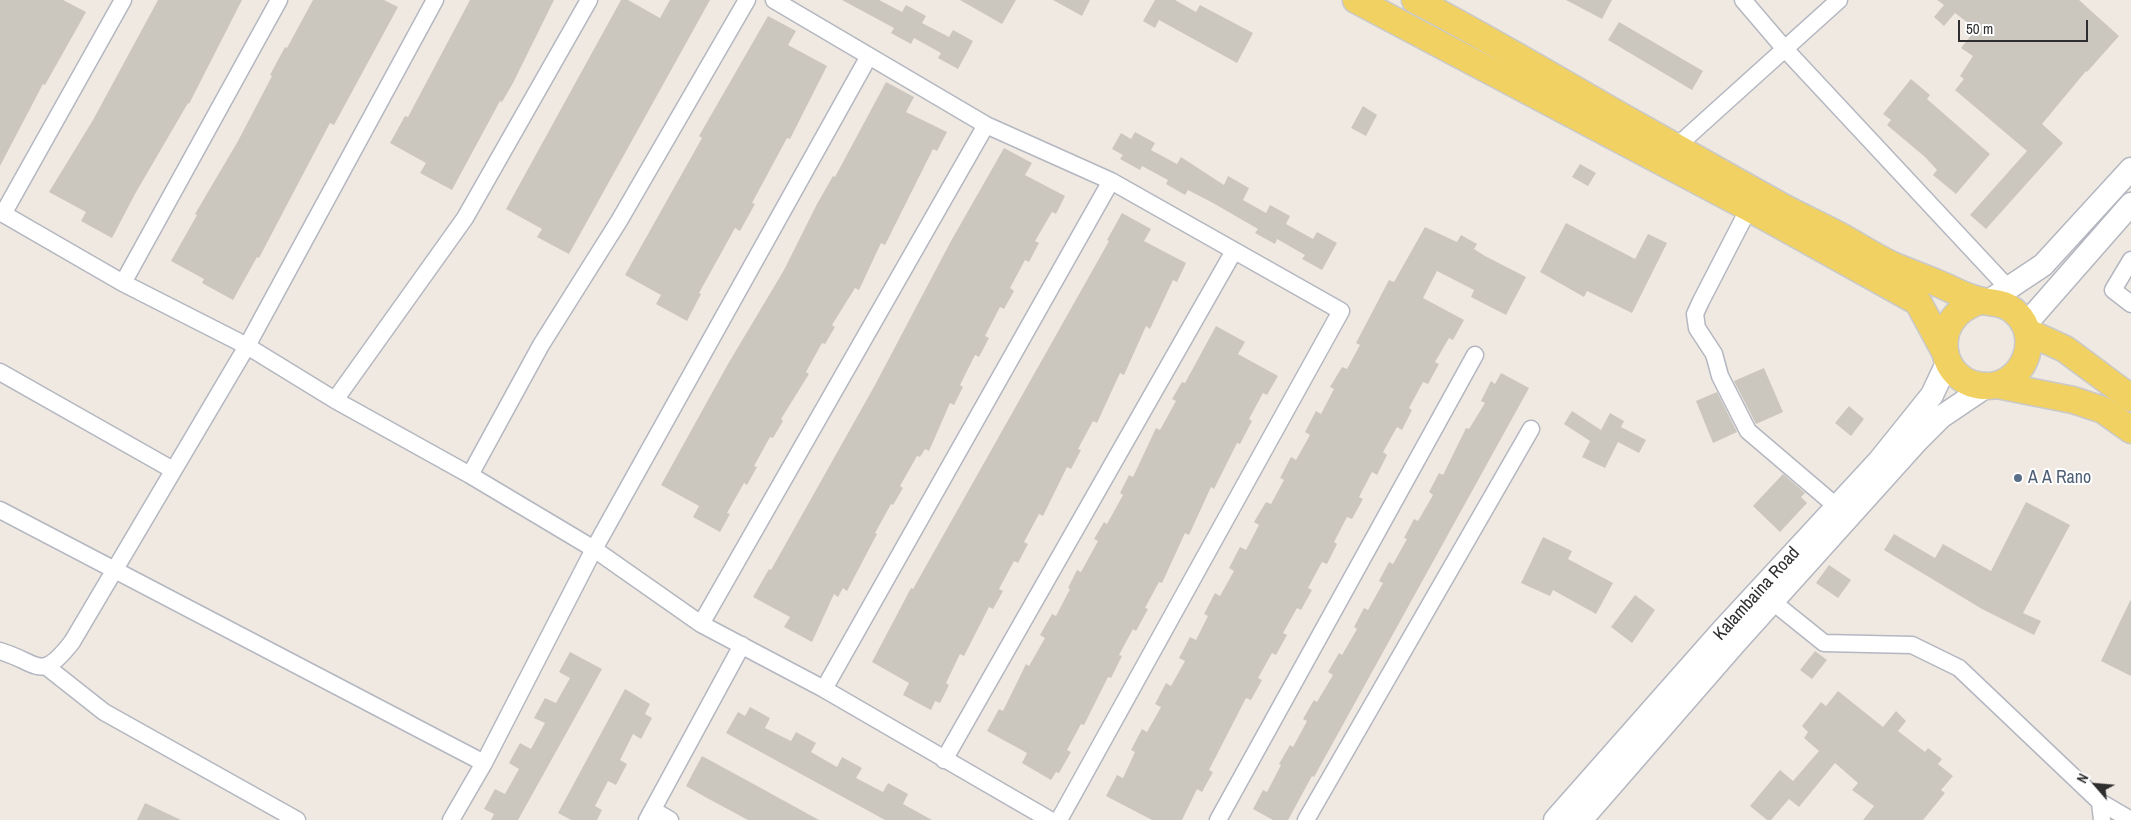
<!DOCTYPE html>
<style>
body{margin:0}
#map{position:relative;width:2131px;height:820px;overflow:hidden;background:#efe9e1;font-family:"Archivo Narrow",sans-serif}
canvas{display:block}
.north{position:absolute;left:2071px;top:760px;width:50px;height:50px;-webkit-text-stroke:4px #fff;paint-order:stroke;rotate:297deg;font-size:14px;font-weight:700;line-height:20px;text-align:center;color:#2e2e2e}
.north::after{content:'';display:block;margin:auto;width:18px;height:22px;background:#2e2e2e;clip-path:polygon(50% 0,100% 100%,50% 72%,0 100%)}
.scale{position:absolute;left:1958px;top:20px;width:130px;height:22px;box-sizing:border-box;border:2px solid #2e2e2e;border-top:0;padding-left:6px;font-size:15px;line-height:18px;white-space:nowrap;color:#2e2e2e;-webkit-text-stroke:4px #fff;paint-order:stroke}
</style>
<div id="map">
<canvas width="2131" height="820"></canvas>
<div class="north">N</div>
<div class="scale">50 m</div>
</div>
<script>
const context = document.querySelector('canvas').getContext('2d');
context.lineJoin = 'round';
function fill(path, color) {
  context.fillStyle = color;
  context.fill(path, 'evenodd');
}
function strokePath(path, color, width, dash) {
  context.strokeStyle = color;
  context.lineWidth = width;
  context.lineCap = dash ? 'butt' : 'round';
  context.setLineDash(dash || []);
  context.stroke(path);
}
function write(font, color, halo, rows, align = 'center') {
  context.font = font + ' "Archivo Narrow",sans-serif';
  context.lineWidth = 4;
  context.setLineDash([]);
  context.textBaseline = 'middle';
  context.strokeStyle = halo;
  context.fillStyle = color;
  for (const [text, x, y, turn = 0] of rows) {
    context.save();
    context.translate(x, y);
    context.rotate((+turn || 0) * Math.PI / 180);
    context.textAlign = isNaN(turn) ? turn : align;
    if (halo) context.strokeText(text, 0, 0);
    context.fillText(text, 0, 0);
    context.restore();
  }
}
const building = new Path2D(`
 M0,0H63L86,12L45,85L43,84L0,166Z
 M158,0H242L189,104L188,103L135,194L112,238L81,221L86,212L49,192L93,120Z
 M313,0H384L398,7L334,125L330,123L259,258L257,257L233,300L202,283L204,279L171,261L197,215L195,214L238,141L272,76L270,75L285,47L287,48Z
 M470,0H554L513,83L502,102L500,101L452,190L420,173L426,163L390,143L405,116L408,117Z
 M621,0H628L660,18L670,0H710L569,254L537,237L542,229L506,209Z
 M842,0H879L902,12L906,5L926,16L922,23L949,37L953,30L973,41L958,69L938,58L941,53L914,38L911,44L891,33L894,28Z
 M960,0H1016L1002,24Z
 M1053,0H1090L1082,16Z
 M1155,0H1175L1196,12L1200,5L1253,33L1237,63L1159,20L1155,28L1143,21Z
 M1566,0H1612L1602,19Z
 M1937,0H2079L2119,36L2087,72L2086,71L2042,124L2063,143L1986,229L1970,215L2027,151L1955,90L1964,79L1960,76L1973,56L1961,48L1976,29L1955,13L1944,26L1934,17L1944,5Z
 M768,16L796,31L788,45L827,66L790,139L787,138L752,203L755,204L740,231L735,228L699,293L701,294L687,321L656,304L661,295L625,275L702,138L699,136Z
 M1619,22L1703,71L1692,90L1608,40Z
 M1911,79L1930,95L1927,99L1990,154L1956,194L1933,175L1937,170L1925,157L1887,125L1891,120L1883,114Z
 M886,82L914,97L906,112L947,132L937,151L933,149L885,245L881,243L859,290L855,288L832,325L835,327L825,344L822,343L806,372L809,374L781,419L783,421L773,438L770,437L754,466L757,467L747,485L744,483L727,513L730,514L720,532L693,517L699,506L661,485L728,364L784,270L817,204L833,176L835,177Z
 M1363,106L1377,115L1366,136L1351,128Z
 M1135,132L1155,143L1151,150L1177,164L1181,157L1224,185L1228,176L1249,188L1243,200L1266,213L1270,205L1290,216L1286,224L1313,239L1317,232L1337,243L1322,270L1302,259L1305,255L1277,239L1275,244L1255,233L1258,229L1213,203L1188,190L1185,195L1166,184L1168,180L1142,166L1140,170L1120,159L1123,155L1112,149L1121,133L1131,139Z
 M1004,148L1032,163L1025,175L1065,196L1056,214L1052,212L1035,241L1039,243L1029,262L1025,260L1010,288L1014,291L1004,309L1000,307L985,336L989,338L979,357L975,355L960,385L963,387L954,405L950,403L929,451L925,449L920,457L917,456L900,486L903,488L893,505L891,504L875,533L877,534L847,591L843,588L838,597L834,594L812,642L784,627L790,617L753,597L769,569L771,570L875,385L951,241Z
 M1580,164L1596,173L1588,186L1572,177Z
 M1122,213L1151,229L1144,241L1186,263L1177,282L1173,280L1150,329L1146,326L1124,375L1120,373L1097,423L1093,421L1078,449L1081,450L1071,469L1067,467L1043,516L1039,514L1024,542L1028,544L1018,563L1014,561L999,589L1003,591L993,609L989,607L964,656L960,654L946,683L949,685L940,703L935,701L931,710L903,695L909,683L872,662L911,588L913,589L1109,241L1107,240Z
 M1566,223L1635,259L1648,234L1667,243L1632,313L1587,291L1584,297L1540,272Z
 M1425,227L1457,242L1461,235L1477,244L1474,249L1485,256L1526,277L1506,315L1471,297L1474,290L1437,271L1423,298L1464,320L1453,340L1449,338L1435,362L1439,364L1428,384L1423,382L1409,408L1412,410L1402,430L1397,427L1383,452L1387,455L1377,475L1372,472L1359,497L1363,499L1352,519L1347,517L1334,542L1337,544L1327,564L1322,562L1308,588L1312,590L1301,610L1297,608L1283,633L1287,635L1276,655L1272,653L1258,678L1262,680L1251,700L1246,698L1209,770L1213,772L1202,792L1197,789L1182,820H1152L1106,796L1117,775L1123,778L1135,752L1131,750L1142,729L1147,732L1161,707L1155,704L1166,683L1171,686L1185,661L1179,658L1190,637L1196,640L1208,616L1204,614L1215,593L1220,596L1234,571L1229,568L1240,547L1246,550L1259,525L1254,522L1266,502L1271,504L1284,480L1280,478L1291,457L1296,460L1310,435L1305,432L1316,411L1321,414L1334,389L1330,387L1342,367L1347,369L1360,345L1356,343L1389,280L1394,282Z
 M1216,326L1245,342L1238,354L1278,376L1267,395L1263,393L1249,419L1252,421L1240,444L1237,443L1214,489L1211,487L1189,535L1185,533L1162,583L1159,582L1145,608L1148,609L1136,631L1133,629L1119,655L1122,656L1111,678L1108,677L1084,725L1081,724L1067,750L1071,752L1059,773L1056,772L1051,780L1022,763L1027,753L987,731L999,709L1003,711L1026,664L1029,666L1045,638L1040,635L1052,614L1056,616L1070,589L1068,588L1077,570L1081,572L1098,541L1094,539L1104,522L1107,524L1123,495L1120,493L1129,475L1133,477L1156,428L1160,430L1176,401L1172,399L1182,382L1185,383Z
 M1764,368L1783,412L1756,424L1734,381Z
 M1501,373L1529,388L1314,777L1312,776L1288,820H1273L1253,809L1263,790L1267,792L1281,765L1279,764L1290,745L1293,747L1307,721L1303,719L1314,700L1317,702L1333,675L1328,672L1339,653L1342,655L1357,629L1354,627L1364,608L1368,610L1383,583L1379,581L1389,562L1393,564L1407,539L1404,538L1414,519L1418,521L1433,495L1429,492L1439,473L1443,475L1466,428L1469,429L1485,403L1481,401L1491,381L1495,384Z
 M1717,392L1737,432L1713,443L1696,401Z
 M1849,406L1864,419L1851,436L1835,423Z
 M1572,411L1601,430L1610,413L1624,421L1621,427L1646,440L1639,453L1618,442L1605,468L1582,457L1590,441L1564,424Z
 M1783,474L1805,493L1801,497L1807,503L1780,532L1753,506Z
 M2026,502L2070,525L2023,613L2041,621L2034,635L1982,609L1884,550L1894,534L1935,558L1943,544L1991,571Z
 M1543,537L1572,551L1568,559L1613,583L1596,614L1553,590L1550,596L1521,583Z
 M1829,565L1851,580L1838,598L1816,583Z
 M1635,595L1655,610L1632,643L1611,627Z
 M2131,599V676L2101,661Z
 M1815,651L1827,660L1812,679L1800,670Z
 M570,652L602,669L518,820H491L494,814L484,809L495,789L505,794L519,769L509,763L520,743L531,749L545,723L534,718L545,698L556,703L570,678L559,672Z
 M625,689L650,704L645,714L652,718L641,739L633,734L620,760L627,764L616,785L608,781L595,806L602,810L597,820H571L558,813Z
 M1838,691L1883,727L1896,711L1906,721L1898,731L1925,752L1928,748L1942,759L1938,764L1953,776L1941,790L1945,793L1923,820H1863L1874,806L1852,790L1858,783L1835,763L1799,807L1789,799L1771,820H1767L1750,806L1780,770L1793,781L1819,751L1804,738L1808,732L1802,726L1821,702L1826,706Z
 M750,707L770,718L765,728L791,741L796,732L816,743L811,752L837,767L842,757L862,768L856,778L883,792L888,783L908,794L903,804L932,820H885L726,733L738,712L745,716Z
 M702,756L748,781L819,820H748L707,798L686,786Z
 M145,803L181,820H137Z`);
const street = new Path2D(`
 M774,0L986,125L1111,181L1341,311L1059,820
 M1743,0L1784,48L2008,288
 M1676,147L1839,0
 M1749,208L1701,301L1695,314L1697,328L1714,354L1720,376L1748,431L1836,506
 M0,212L123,283L247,346L335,400L470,475L594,549L701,624L824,689L1050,820
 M3,214L123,0
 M2131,260L2113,290L2131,304
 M123,283L279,0
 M0,372L173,470
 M335,400L465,218L589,0
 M470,475L541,345L619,221L747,0
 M0,510L484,763
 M1773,602L1824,643L1912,645L1959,668L2100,802L2131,820
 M701,624L986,125
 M0,651C40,663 40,683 72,642L247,346L435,0
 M47,667L104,712L297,820
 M824,689L1111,181
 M944,760L1234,251
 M2100,802L2102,820
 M653,810L670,820
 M451,820L484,763L594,549L869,56
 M647,820L742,645
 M1218,820L1475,355
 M1306,820L1531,429`);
const secondary = new Path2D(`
 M1989,301L2043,265L2131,169
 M2025,325L2131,204
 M1555,820L1721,632L1879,461L1932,395L1948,361
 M1581,820L1736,642L1917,441L1941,417L1987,386`);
const primary = new Path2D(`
 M1356,0L1749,208L1918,302L1945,352
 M1415,0C1482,35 1548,74 1614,112C1669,143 1725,175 1781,206C1801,217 1822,226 1842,237C1858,246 1874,256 1890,264C1905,271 1921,276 1937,283C1950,288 1964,297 1979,300C1993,304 2004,301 2016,313C2043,338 2023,386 1987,386C1938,386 1926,318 1980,301
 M2028,332L2065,349L2131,398
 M1997,385L2073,400L2103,410L2131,430`);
const markers = [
 [2018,478,5,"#5c6f8a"]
];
const serviceNames = [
 ["A A Rano",2028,478]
];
const streetNames = [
 ["Kalambaina Road",1757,594,-48]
];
fill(building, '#cbc7bf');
strokePath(street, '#b4b7c1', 19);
strokePath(secondary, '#b4b7c1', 25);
strokePath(primary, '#c9c9c9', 29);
strokePath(street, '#fff', 16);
strokePath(secondary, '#fff', 22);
strokePath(primary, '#f2d163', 26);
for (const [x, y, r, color] of markers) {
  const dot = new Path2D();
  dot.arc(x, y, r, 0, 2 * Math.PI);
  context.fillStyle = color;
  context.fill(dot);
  strokePath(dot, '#fff', 2);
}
write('18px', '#4e5e75', '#fff', serviceNames, 'left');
write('18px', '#2e2e2e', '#fff', streetNames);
</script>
